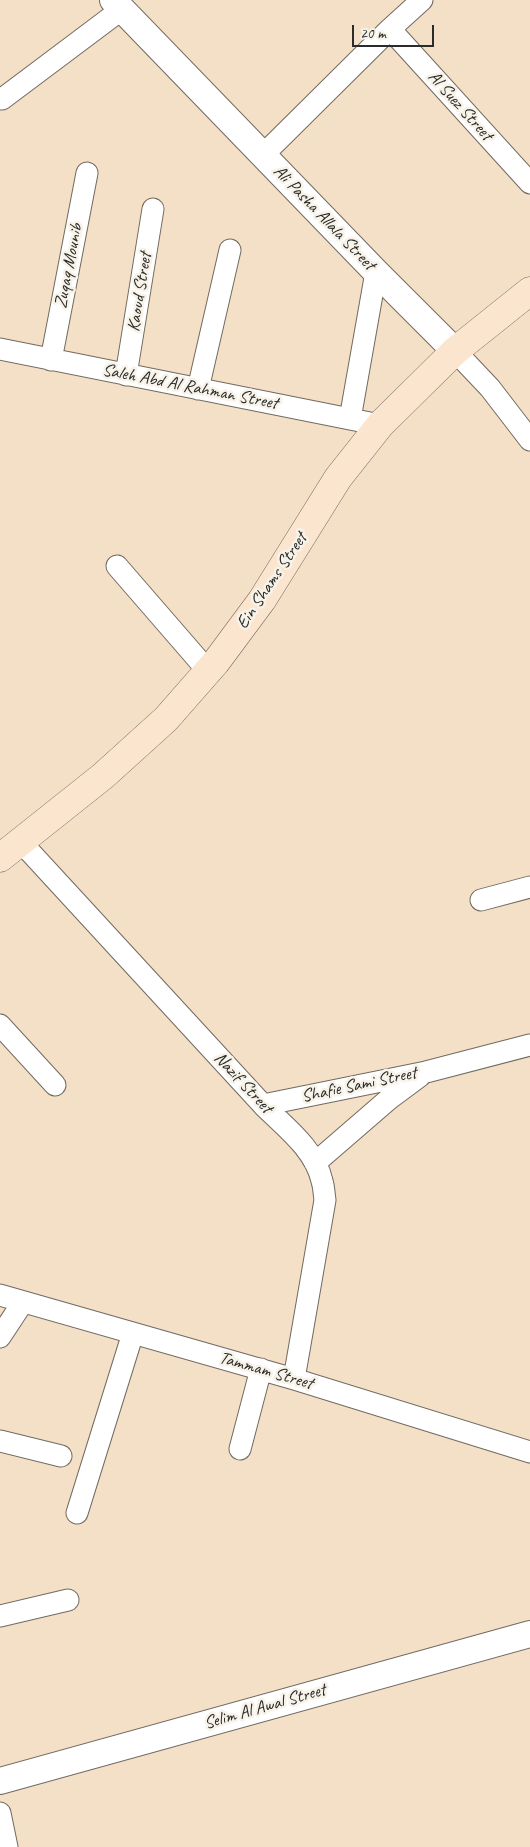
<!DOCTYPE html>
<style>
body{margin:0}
#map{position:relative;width:530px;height:1847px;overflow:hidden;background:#f4e0c6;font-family:Caveat,sans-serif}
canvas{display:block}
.scale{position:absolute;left:352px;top:25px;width:82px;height:22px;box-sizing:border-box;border:2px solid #2b2b2b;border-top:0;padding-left:6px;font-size:15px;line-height:18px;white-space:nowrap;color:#2b2b2b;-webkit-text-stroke:4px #f7f3e8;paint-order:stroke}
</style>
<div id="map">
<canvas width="530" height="1847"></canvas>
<div class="scale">20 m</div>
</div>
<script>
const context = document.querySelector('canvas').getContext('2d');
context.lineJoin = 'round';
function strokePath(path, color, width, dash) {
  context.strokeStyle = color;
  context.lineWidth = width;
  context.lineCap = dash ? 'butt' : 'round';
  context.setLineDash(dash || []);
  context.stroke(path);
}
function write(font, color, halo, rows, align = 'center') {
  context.font = font + ' Caveat,sans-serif';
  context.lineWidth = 5;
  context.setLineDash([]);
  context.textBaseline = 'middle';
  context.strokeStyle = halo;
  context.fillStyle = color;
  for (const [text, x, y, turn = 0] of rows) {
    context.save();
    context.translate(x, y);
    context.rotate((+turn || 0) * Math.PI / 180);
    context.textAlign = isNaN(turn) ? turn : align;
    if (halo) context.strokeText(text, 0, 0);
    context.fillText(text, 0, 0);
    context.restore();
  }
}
const minor = new Path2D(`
 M390,29L530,183
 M2,99L122,9
 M263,155L390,29L422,0
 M0,349L380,425
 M455,351L490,388L530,440
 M51,360L87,173
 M126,375L153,209
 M198,389L230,250
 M350,419L376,272
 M117,566L208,671
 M20,841L263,1105C285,1127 315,1149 322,1181C324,1187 324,1194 325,1200L294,1379
 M481,900L530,887
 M0,1025L55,1085
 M263,1105L426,1072L530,1045
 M315,1163L389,1099L420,1076
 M0,1295L294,1379L530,1452
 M0,1337L23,1302
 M0,1441L61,1456
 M240,1449L261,1369
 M77,1513L133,1333
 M0,1616L68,1600
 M0,1813L7,1847`);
const tertiary = new Path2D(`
 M113,0L376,272L455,351
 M0,1781L530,1634`);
const secondary = new Path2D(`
 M0,858L103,776L166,719L216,662L262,600L338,478L380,425L455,351L530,291`);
const streetNames = [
 ["Al Suez Street",460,106,48],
 ["Ali Pasha Allala Street",324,218,46],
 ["Zuqaq Mounib",69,266,-79],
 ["Kaoud Street",140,292,-81],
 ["Saleh Abd Al Rahman Street",190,387,11],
 ["Ein Shams Street",272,581,-56],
 ["Nazif Street",243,1083,47],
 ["Shafie Sami Street",359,1085,-12],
 ["Tammam Street",266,1371,16],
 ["Selim Al Awal Street",265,1707,-16]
];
strokePath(minor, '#716a61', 23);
strokePath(tertiary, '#716a61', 28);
strokePath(secondary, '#716a61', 29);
strokePath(minor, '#fff', 21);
strokePath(tertiary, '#fff', 26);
strokePath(secondary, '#fce5cf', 28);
write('18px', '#2b2b2b', '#f7f3e8', streetNames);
</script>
